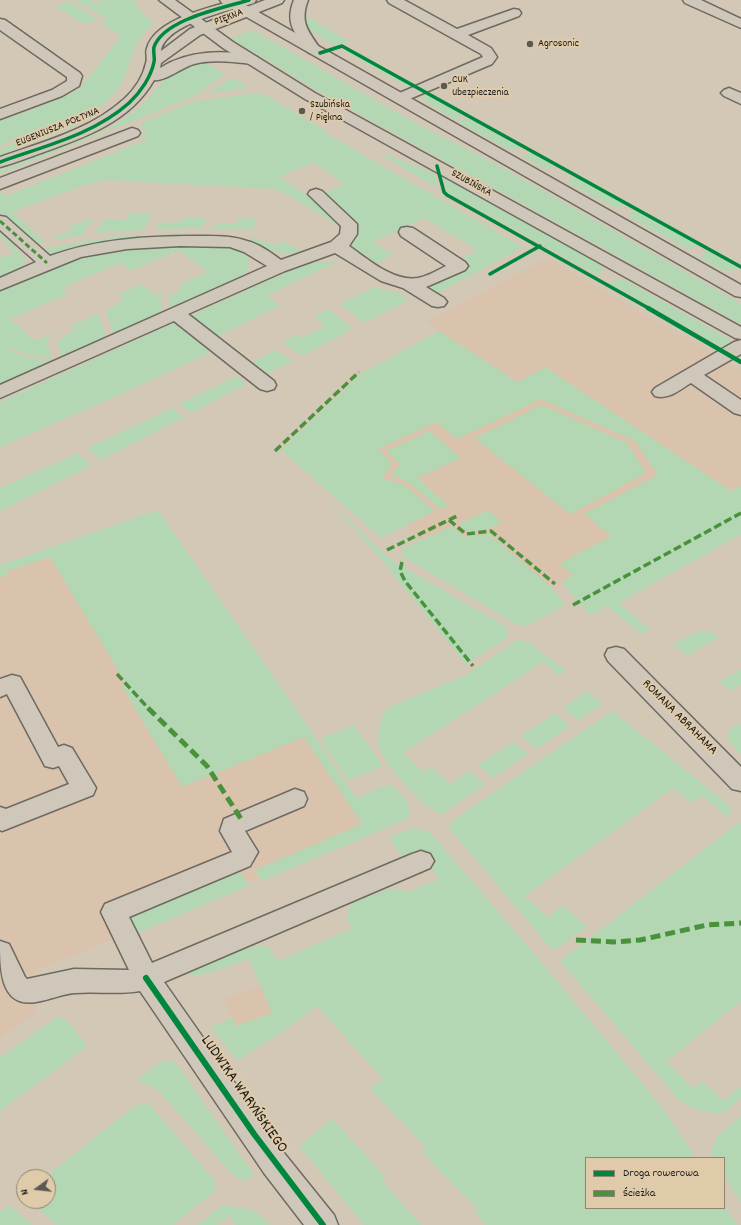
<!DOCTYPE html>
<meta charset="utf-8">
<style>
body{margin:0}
#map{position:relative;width:741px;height:1225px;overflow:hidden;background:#d3c8b6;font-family:Dekko,sans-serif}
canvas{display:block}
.legend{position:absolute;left:585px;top:1157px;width:140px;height:52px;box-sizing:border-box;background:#dfcbaa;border:1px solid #918571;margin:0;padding:5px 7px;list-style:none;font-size:12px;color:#1c1c1c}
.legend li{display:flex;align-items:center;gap:8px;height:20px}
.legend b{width:20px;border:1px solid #918571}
.north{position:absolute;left:16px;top:1169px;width:40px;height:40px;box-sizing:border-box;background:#dfcbaa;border:1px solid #918571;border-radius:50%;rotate:255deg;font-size:11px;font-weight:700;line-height:16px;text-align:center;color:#1c1c1c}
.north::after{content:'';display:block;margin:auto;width:14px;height:18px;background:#5c5852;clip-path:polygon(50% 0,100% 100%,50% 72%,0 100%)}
</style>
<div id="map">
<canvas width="741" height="1225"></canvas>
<ul class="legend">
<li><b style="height:5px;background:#00873e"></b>Droga rowerowa</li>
<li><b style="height:5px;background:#49923c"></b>Ścieżka</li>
</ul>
<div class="north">N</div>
</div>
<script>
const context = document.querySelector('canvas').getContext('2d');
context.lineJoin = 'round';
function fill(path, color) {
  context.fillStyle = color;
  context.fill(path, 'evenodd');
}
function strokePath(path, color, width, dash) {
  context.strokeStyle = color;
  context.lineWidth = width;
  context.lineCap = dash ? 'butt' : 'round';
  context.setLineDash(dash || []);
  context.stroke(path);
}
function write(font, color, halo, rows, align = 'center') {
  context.font = font + ' Dekko,sans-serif';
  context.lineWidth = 4;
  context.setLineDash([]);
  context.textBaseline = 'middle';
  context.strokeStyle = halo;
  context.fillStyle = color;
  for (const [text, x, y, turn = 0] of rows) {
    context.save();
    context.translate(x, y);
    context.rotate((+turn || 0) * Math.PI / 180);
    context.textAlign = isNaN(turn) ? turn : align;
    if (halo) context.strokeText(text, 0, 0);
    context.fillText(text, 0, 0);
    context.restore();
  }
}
const built = new Path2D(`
 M547,258L741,370V485L506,611L405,526L381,538L281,450L362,373L439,331L426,322Z
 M158,510L309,728L376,828L125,935L36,970V1012L0,1038V565Z
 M261,985L272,1013L236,1026L225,999Z`);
const green = new Path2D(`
 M76,0H90L95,3L105,0H135L140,11L153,22C148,28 142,35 138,42C125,68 127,89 100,106L0,145V118L21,114L79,90L121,36L100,23L108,20Z
 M69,1L97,19L96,23L92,21L84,24L55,6Z
 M304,15L349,41L339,45H333L309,30L306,25Z
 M253,30L414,122L505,169L741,304V324L330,98L238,43L232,38Z
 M344,49L415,87H407L343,50Z
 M202,60L225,74L195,96L0,174V170L106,130L134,112L148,99L168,74Z
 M229,79H235L249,88L208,94Z
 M255,93L266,95L326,131L324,132L523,247L435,295L431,291L430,286L434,282L458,261L478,250L424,218L373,242L393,255L376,264L349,246L355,237L358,223L324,193L344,184L314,162L279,177C294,187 336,211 341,227L277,189L106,180L88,184L12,212L45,242L36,244L0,213V192L6,196L148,139L139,132L147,129L139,124L192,102Z
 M426,93L463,116L454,120L421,98Z
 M107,109L75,126L0,155V149Z
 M467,118L522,147L514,151L507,149L458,122Z
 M531,152L554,166L544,169L523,157Z
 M387,155L434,173L437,188L383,156Z
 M575,177L626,205L615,208L568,183L569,179Z
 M444,178L599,263L603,269V271L597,275L448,193Z
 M635,210L699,245L688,249L632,219L628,216Z
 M130,214H152L144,230L95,233L103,220H126Z
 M184,217H207L202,228L156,229L159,223L182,222Z
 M94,218L82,235L55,240V236L72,230L69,226Z
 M239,218L257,219L253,230L212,229L214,225L237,223Z
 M0,231L26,259L21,269L0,279V258L14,253L0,236Z
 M181,234V238L68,253L55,254L42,249L119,236Z
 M254,237L273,245L284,241L300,251C282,258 266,248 248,241Z
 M224,245C243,250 262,259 240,278L170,309L169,297L182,289L179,285L208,272L179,250L131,271L120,263L62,288L68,294L10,319L35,341L58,331L47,339L52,360L11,349L7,350L49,363L0,386V290L75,257L131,246Z
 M707,251L739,268C725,276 712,265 700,257Z
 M316,261L337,262L268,295L280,306L216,337L190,316L304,264Z
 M618,279H623L729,339L730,344L724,348L609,283Z
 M141,284L156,295L166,291L161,295L162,313L114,335L106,311L123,299L118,294Z
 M375,287L398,293L409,300L364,323L340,304Z
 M329,309L353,329L302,356L282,342L296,335L301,338L325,326L314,316Z
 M99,313L106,338L62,359L57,341L74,330L71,326Z
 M173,323L211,352L117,396L0,447V402Z
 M439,331L518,382L545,367L731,491L741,485V534L619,603L650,629L641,634L607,606L590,616L562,582L573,575L559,564L611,536L584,514L658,475L635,441L541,399L457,439L436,422L378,449L392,464L382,478L404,485L435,511L381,538L281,450L362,373Z
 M276,350L293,361L261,377L245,365Z
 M237,376L247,384L191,413L179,404Z
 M542,405L627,443L646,473L570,514L475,438Z
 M172,408L185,417L101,460L87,448Z
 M430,431L461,458L417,478L448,505L441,509L405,480L391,475L400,464L386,451Z
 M78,453L92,465L0,511V488Z
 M324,497L391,560L504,625L508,633L506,639L466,664L374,551Z
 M158,510L309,728L356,798L386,785H391C402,794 416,805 407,819L262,881L255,870L362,824L304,737L182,787L122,687L127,685L50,557L6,572L7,575L0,577V565Z
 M488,510L502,522L488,529L468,532L459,524Z
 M452,526L464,537L489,534L551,587L565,605L526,626H519L402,556L401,551L404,548Z
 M698,631L710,632L719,637L687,656L673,644Z
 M517,640L528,641L566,671L559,675L543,662L403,753L424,772L432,767L450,784L470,771L485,784L444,813C429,817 383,762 379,748C377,738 380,721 384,712L390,707L466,675Z
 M741,669V684L730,691L719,682Z
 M587,691L603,704L578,720L562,708Z
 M612,711L728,804L731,811L729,818L702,796L692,803L673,788L525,896L548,917L563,905L587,927L553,951L451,830L449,826L451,822Z
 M555,713L570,726L536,749L521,736Z
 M738,723L741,726V755L730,743L727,736L729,730Z
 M354,725L383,766L348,780L320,739Z
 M513,742L528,754L493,778L478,765Z
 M738,823H741V1001L666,1062L693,1088L703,1081L723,1101L740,1087L741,1089V1098C736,1102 731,1108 726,1111C711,1118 692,1108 680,1101L560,961Z
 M414,828L430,832L537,957L665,1111L696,1158H586V1208H724V1204L737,1225H486L475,1213L478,1210L421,1151L426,1147L370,1089L383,1079L317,1006L278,1035L238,1060L210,1027L233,1018L237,1026L272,1013L249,959L209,973L189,977V973C204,967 249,943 263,946C271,948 274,955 278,961L353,928L347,919V913L349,907L354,902L391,888L407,892L439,879L420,850L402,857L389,837Z
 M239,870L249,886L137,933L128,917Z
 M57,1017H63L85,1042V1048L0,1111V1058Z
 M164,1061H171L176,1063L254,1175C246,1182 239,1180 231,1173L158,1090C151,1084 143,1085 137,1080L157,1064Z
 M144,1103L150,1105L215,1181V1191L173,1225H56L30,1201H48V1177H45L135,1106Z
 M741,1115V1203L724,1175V1158H714L711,1150L718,1136Z
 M332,1119L386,1177L382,1181L421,1225H364L299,1146Z
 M10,1205L32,1225H0V1212Z
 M223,1205C244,1208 256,1207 270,1225H237L229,1216L217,1225H197Z`);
const minor = new Path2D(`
 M235,0H256L254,3C231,10 165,24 161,51L190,29L265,0H284L282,3L200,35L161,63L160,68C188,50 226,49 257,57L259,60L257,63L252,64C233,62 213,59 194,64C183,67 164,82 154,80C131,121 86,137 44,152C29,157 15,163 0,167V157C42,142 90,130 124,99C134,90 143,77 146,63C148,58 145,53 147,48C155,19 209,8 235,0Z
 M294,0H308C299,23 309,32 321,50L319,53H309C296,34 284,24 294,0Z
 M387,0H404L457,29L514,9L519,10L521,13L519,16L468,35L491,48L497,57L492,64L400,103L395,101L392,98L395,95L483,57L481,54L389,3Z
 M683,0H701L741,19V28L685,3Z
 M0,19L5,20L80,73L82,76L79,86L62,96L0,119V109L52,90L67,81V77L0,30Z
 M729,88L741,93V104L724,96L721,93L724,90Z
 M132,128L138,130L140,133L138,136L0,189V178Z
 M316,189L322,191L357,224V234L349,246C368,259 393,282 418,278C428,276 438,270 446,266L401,236L399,232L401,228L407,227L413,228L465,262L468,266L465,270L426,287L444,298L447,302L444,306L438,307L432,306L403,288L381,281L335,253L285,271L188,314L274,381L276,385L274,389L267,391L260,389L174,321L0,398V385L267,266L244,252L230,247L180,246L127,249L81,257L0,290V278L36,262L0,230V216L6,217L50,256C97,239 146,236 195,236C213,236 230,235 247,241C259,244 270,252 281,260L331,242L340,234L341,226L308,194L310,191Z
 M741,340V354L704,375L741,400V415L734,413L691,383C679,390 669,400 655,396L652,392L655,388L734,342Z
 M616,647L624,649L741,767V791L732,789L608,661L605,655L608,649Z
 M12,675L20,677L58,747L64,745L72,748L96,788L93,795L2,831L0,830V807L6,809L69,784L59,766L53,768L45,766L7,694L0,697V679Z
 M295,789L304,792L307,799L304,806L245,831L258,852L250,866L129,917L152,963L412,854L421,851L430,854L434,861L430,868L164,982L284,1153L334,1215L338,1225H304L264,1173L140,991C118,995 97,991 75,993C62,994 49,1000 36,1002C0,1008 0,969 0,941L9,944L25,977L27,979L74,969L129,970L101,912L105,904L232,852L220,831L224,819Z`);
const major = new Path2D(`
 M159,0H175L233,42L315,93L741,327V339L735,338L305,99L223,48Z
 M220,0H237L741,285V297L735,296L222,3Z`);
const quietFar2 = new Path2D(`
 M0,221L47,263`);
const quietFar1 = new Path2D(`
 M275,451L359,372
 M449,520L466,534L491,531L555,584
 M387,550L457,516
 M402,562L400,571L405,581L473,666
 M573,605L741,513
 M117,674L149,709`);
const quiet = new Path2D(`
 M148,708L207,766L243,822
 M576,940L613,942L640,940L707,925L741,923`);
const cyclewayFar2 = new Path2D(`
 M320,53L342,46L741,267
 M0,162C44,146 93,135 129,103C140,93 151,77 154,62C155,58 153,52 154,47C164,19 223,8 249,0
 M437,166L444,192L447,195L650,309
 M490,274L540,246`);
const cyclewayFar1 = new Path2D(`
 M648,308L741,362`);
const cycleway = new Path2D(`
 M146,978L254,1134L323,1225`);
const markers = [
 [530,44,4,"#5c5852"],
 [444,86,4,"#5c5852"],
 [302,111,4,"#5c5852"]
];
const farStreetnames = [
 ["PIĘKNA",229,18,-21],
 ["EUGENIUSZA POŁTYNA",58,128,-22],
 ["SZUBIŃSKA",471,184,29]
];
const farPoinames = [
 ["Agrosonic",538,44],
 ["CUK",452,80],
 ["Ubezpieczenia",452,93],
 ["Szubińska",310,105],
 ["/ Piękna",310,118]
];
const streetNames = [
 ["ROMANA ABRAHAMA",679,718,45]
];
const nearStreetnames = [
 ["LUDWIKA WARYŃSKIEGO",243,1095,55]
];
fill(built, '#d9c3ac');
fill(green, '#b4d7b3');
strokePath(minor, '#6e6961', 3);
strokePath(major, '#6e6961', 3);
fill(minor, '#cfc7ba');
fill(major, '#cfc7ba');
strokePath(quietFar2, '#49923c', 3, [5.5, 3]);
strokePath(quietFar1, '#49923c', 3.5, [8, 3.5]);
strokePath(quiet, '#49923c', 5, [10, 5]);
strokePath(cyclewayFar2, '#00873e', 3.5);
strokePath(cyclewayFar1, '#00873e', 4.5);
strokePath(cycleway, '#00873e', 6);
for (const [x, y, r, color] of markers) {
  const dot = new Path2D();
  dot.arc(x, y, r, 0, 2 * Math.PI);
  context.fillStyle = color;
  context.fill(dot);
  strokePath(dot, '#dfcbaa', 1.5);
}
write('11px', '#1c1c1c', '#dfcbaa', farStreetnames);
write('11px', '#1c1c1c', '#dfcbaa', farPoinames, 'left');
write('13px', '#1c1c1c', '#dfcbaa', streetNames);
write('16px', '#1c1c1c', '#dfcbaa', nearStreetnames);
</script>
